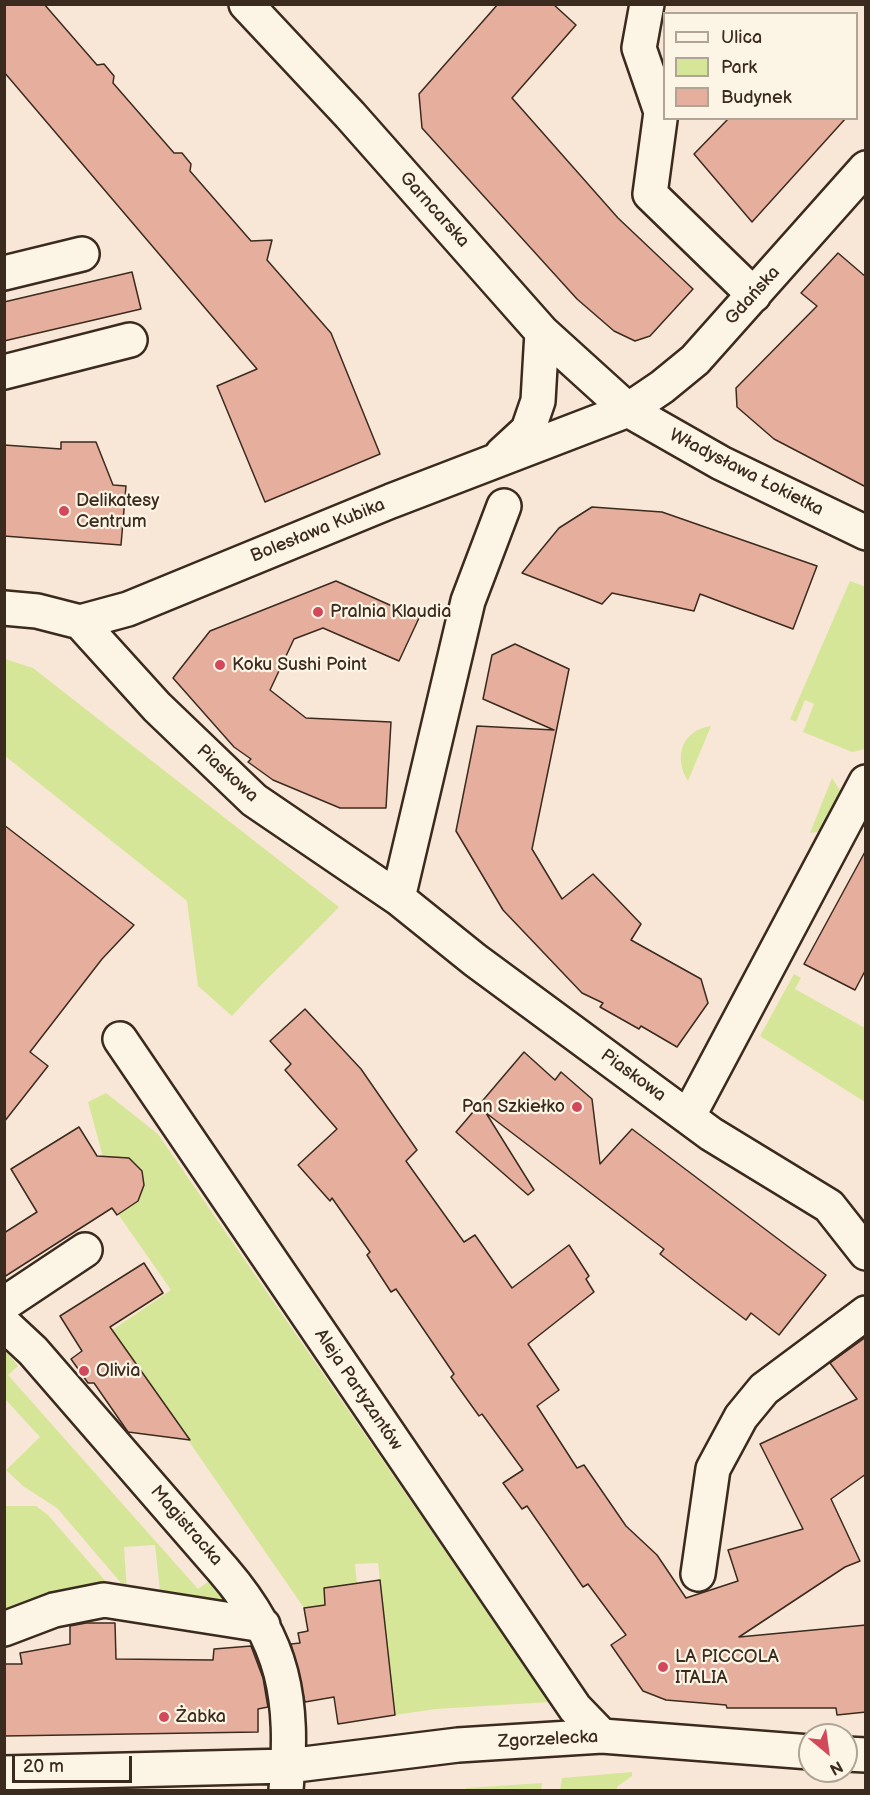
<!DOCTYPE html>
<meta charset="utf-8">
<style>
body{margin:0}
#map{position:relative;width:870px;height:1795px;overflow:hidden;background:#f8e7d7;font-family:"Balsamiq Sans",sans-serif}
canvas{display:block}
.frame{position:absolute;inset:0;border:6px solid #3b2a1e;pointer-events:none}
.legend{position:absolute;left:663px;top:12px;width:195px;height:108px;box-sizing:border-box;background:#fcf5e5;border:2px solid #afa495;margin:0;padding:8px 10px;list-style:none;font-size:18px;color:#3b2a1e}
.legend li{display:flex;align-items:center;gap:12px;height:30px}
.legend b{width:30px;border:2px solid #afa495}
.north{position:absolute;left:798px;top:1723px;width:60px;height:60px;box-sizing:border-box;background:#fcf5e5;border:2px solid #afa495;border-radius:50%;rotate:151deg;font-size:16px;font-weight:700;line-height:24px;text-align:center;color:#3b2a1e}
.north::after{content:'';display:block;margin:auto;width:21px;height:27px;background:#d1495b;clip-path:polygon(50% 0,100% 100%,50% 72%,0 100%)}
.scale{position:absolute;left:12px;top:1756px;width:120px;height:27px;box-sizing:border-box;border:3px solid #3b2a1e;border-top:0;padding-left:8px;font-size:18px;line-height:21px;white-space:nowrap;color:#3b2a1e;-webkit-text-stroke:4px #fcf5e5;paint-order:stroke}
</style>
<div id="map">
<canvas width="870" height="1795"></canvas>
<div class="frame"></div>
<ul class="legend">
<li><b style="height:8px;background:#fcf5e5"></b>Ulica</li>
<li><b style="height:16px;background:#d6e699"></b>Park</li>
<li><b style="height:16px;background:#e6af9d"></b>Budynek</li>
</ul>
<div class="north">N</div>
<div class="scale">20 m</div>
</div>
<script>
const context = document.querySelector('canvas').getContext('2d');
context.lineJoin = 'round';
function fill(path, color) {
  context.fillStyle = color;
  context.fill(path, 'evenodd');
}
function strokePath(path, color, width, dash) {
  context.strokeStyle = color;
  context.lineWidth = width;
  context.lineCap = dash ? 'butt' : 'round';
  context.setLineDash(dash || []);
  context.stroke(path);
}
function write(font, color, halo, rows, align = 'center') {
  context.font = font + ' "Balsamiq Sans",sans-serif';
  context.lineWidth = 4.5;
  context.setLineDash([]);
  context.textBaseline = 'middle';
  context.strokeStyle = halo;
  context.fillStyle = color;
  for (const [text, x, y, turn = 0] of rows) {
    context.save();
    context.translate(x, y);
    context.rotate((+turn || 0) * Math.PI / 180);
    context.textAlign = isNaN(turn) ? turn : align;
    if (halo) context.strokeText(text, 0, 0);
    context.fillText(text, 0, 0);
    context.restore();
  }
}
const green = new Path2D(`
 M850,581L866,587L865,749L852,752L803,732L814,704L805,700L796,722L790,719Z
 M5,659L33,668L339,907C304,944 266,978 232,1016L198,986L187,901L5,756Z
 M711,726L688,781C673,757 682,730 711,726Z
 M832,778L843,795L828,830L810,833Z
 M794,974L801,978L795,989L865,1028V1102L760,1036Z
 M106,1093L158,1134L549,1702L436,1709L395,1715L378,1563L355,1564L357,1584L325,1605L304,1608L112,1330L171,1290L88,1171L104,1161L88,1102Z
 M4,1349L18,1366L8,1375L198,1589L209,1581L215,1591L226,1590L223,1600L217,1605L161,1600L155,1545L124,1547L127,1590L57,1508L23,1486L6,1470L40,1437L5,1399Z
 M5,1506H36L48,1515L115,1592L78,1590L5,1610Z
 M632,1772V1776L618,1786L616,1790H560L562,1778Z
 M542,1783L541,1790H466V1788Z`);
const building = new Path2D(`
 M4,4H44L97,65L104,64L114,76L113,83L174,153H182L191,164L190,171L251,241L272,240L267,260L331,333L380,454L265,502L217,386L257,369L4,72Z
 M498,4H553L576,25L512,98L618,218L693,289L650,336L635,341L614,331L577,299L422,128L419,94Z
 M729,118H846L752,222L694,154Z
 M838,253L866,277V487L774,439L737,407L736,388L817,306L801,293Z
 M132,272L141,309L4,341V302Z
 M61,442H96L113,485L126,486L121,545L4,536V445L61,449Z
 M592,507L662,512L817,566L793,629L700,594L694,611L612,593L602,604L522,573L559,528Z
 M336,581L419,618L399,661L323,628L294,639L270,690L306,718L391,722L386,808H340L273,780L248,762L251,759L234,747L173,678L210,631Z
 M515,644L569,669L532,849L562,899L593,874L641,924L631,940L701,979L708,1003L677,1047L641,1026L639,1029L600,1007L603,1003L582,993L503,910L456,831L477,726L554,730L483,699L492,655Z
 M4,825L134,925L102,959L30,1052L48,1066L4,1122Z
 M866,850V969L855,990L804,964Z
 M305,1009L361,1069L417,1150L406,1161L464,1242L475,1235L512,1288L569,1245L589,1276L586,1279L594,1292L528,1344L559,1390L537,1406L577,1468L584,1465L626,1526L657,1555L686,1598L738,1581L728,1550L803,1529L760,1444L857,1399L830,1363L866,1337V1474L831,1499L860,1561L845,1567L739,1637L866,1625V1712L837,1715L836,1708H727L726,1705L666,1700L643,1691L611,1645L626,1635L588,1584L583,1587L527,1506L522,1509L503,1483L523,1470L482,1414L479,1416L451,1377L454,1374L396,1289L391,1292L367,1255L370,1252L332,1198L330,1201L298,1165L337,1129L285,1070L291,1064L270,1041Z
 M524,1052L555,1080L561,1072L592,1099L600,1164L632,1129L826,1275L779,1335L751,1313L746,1320L701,1286L660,1254L664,1249L486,1113L534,1190L528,1195L456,1132Z
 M79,1127L97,1156L129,1158L142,1171L144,1185L138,1201L117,1215L112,1208L4,1277V1233L37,1212L11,1169Z
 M144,1263L163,1293L110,1327L190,1440L128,1432L94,1383H88L71,1359L82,1351L60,1316Z
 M380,1580L395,1715L338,1724L334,1697L305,1702L291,1644L300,1643L298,1633L308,1631L304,1608L325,1605L324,1588Z
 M86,1623H115L116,1659L213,1660L214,1649L251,1646L263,1678L267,1702L268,1707L258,1709V1732L4,1736V1664H22L20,1653L70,1644V1626Z`);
const minor = new Path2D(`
 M246,4L350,115L542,332L628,410L721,463L866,533
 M647,4L639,48L661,112L650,194L754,295
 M4,273L82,254
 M4,372L130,340
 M502,454L528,430L538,401L542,332
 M4,608L37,611L80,622L128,609L391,501L628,410L662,387L695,360L866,168
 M80,622L157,707L254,800L398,898L475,960L711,1134L829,1206L866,1253
 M398,898L468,601L504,506
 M120,1039L575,1708L602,1736
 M688,1117L866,782
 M4,1304L85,1250
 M4,1324L33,1351L224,1571C285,1642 294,1699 286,1790
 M698,1574L713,1469L741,1417L764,1389L866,1313
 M4,1629L54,1610L104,1600L263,1625
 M846,1754L866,1755
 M4,1773L288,1766L458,1745L602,1736L810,1752`);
const markers = [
 [64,511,6,"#d1495b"],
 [318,612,6,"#d1495b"],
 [220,665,6,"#d1495b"],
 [577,1107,6,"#d1495b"],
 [84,1371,6,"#d1495b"],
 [663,1667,6,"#d1495b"],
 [164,1717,6,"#d1495b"]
];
const streetNames = [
 ["Garncarska",434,210,48],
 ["Gdańska",753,296,-48],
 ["Władysława Łokietka",746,473,27],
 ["Bolesława Kubika",318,531,-22],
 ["Piaskowa",227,774,42],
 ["Piaskowa",633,1076,36],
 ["Aleja Partyzantów",358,1390,56],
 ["Magistracka",186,1526,49],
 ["Zgorzelecka",548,1740,-3]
];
const poiNames = [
 ["Delikatesy",76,501],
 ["Centrum",76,522],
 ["Pralnia Klaudia",330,612],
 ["Koku Sushi Point",232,665],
 ["Pan Szkiełko",565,1107,"right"],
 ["Olivia",96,1371],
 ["LA PICCOLA",675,1657],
 ["ITALIA",675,1678],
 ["Żabka",176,1717]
];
fill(green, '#d6e699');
fill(building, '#e6af9d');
strokePath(building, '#3b2a1e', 1.5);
strokePath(minor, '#3b2a1e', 38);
strokePath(minor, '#fcf5e5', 33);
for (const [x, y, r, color] of markers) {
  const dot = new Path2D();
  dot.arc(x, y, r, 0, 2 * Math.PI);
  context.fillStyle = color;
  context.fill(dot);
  strokePath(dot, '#fcf5e5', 2);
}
write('18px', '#3b2a1e', '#fcf5e5', streetNames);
write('18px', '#3b2a1e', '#fcf5e5', poiNames, 'left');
</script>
